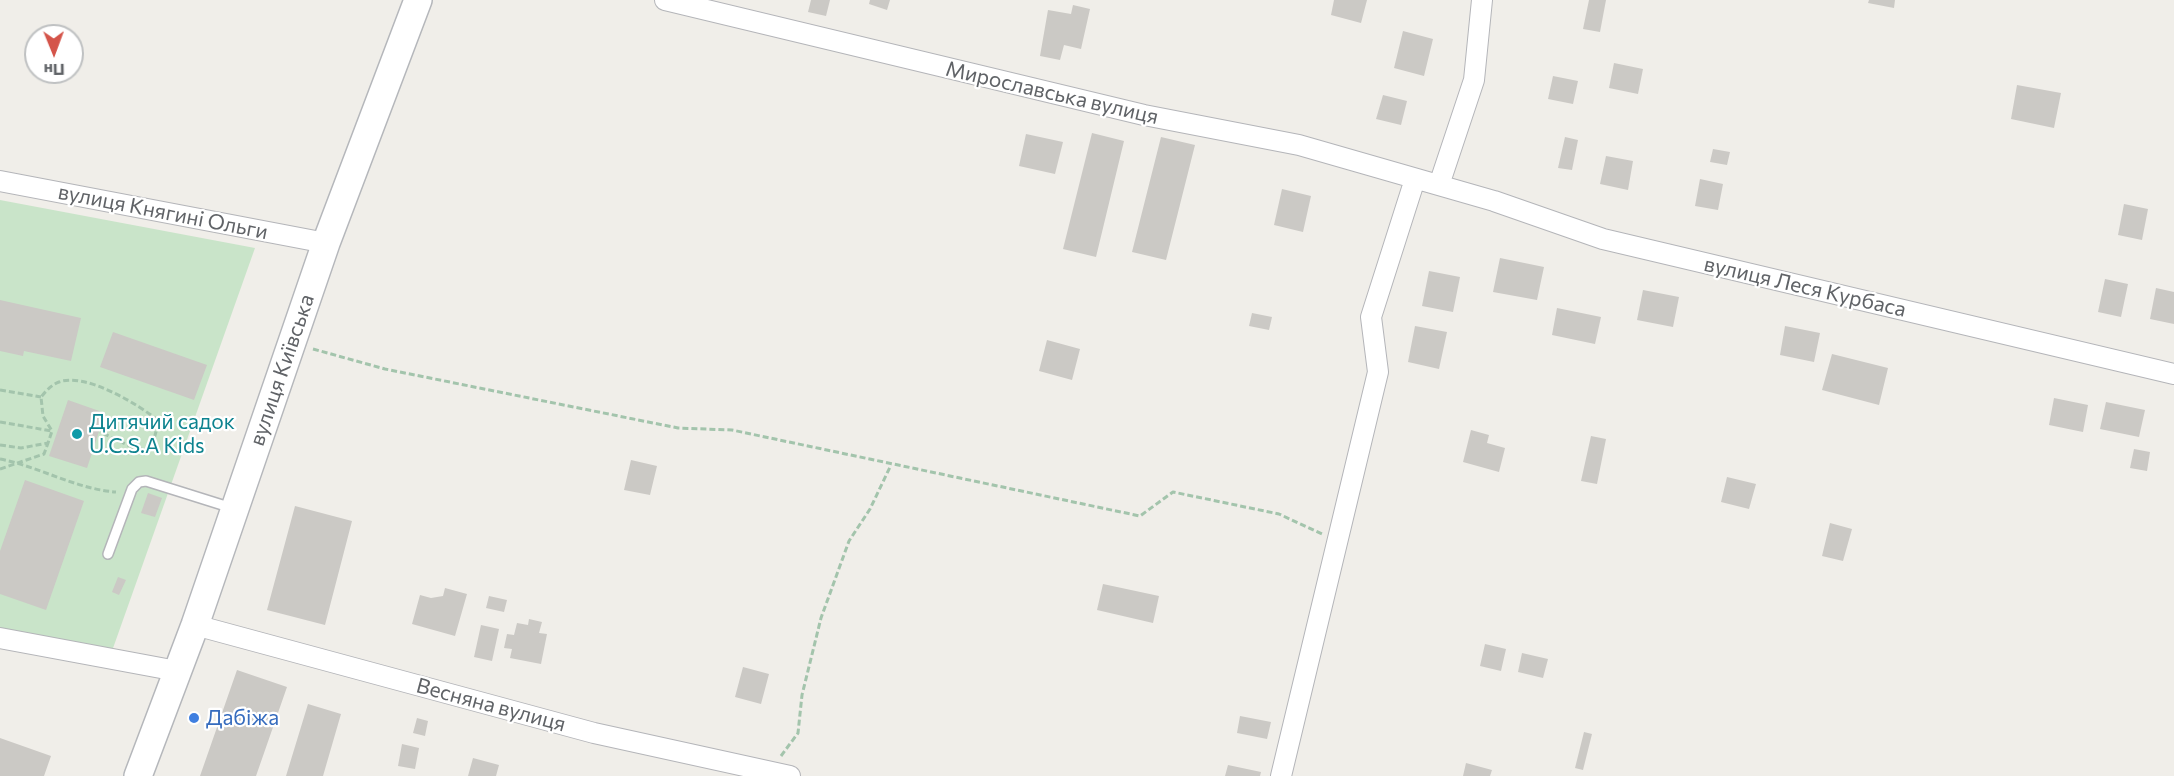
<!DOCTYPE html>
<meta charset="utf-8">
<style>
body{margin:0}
#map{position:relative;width:2174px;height:776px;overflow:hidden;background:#f0eee9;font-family:Commissioner,sans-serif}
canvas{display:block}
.north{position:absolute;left:24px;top:24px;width:60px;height:60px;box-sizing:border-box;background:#fff;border:2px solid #bfc1c2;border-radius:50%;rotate:179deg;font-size:16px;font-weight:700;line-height:24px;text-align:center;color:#606367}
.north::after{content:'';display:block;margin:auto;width:21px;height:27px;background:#d4544a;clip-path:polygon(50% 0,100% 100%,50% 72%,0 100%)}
</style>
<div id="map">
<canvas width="2174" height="776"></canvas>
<div class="north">Пн</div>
</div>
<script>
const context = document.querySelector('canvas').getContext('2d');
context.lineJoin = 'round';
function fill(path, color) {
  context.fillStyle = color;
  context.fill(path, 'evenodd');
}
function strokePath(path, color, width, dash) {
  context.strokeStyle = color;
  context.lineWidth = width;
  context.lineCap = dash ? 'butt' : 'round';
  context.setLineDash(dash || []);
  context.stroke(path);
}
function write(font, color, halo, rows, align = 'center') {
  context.font = font + ' Commissioner,sans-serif';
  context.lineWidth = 4.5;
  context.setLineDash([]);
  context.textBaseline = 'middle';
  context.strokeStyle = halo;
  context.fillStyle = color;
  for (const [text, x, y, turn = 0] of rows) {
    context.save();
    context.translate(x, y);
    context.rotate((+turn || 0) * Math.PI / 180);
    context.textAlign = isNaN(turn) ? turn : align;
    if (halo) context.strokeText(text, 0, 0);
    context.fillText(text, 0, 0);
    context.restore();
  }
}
const green = new Path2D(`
 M0,200L255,248L112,651L0,630Z`);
const building = new Path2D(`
 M811,0H830L826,16L808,12Z
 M870,0H890L887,10L869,4Z
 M1334,0H1367L1361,23L1331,15Z
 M1589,0H1606L1600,32L1583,29Z
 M1869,0H1895L1894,8L1868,3Z
 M1073,5L1090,9L1081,49L1064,45L1060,60L1040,56L1048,10L1071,14Z
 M1403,31L1433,39L1424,76L1394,68Z
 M1614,63L1643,69L1638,94L1609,88Z
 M1553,76L1578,81L1573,104L1548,99Z
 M2017,85L2061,93L2054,128L2011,119Z
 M1383,95L1407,101L1401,125L1376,119Z
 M1092,133L1124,141L1096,257L1063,249Z
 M1026,134L1063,142L1055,174L1019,166Z
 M1161,137L1195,145L1166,260L1132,252Z
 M1565,137L1578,140L1572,170L1558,168Z
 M1713,149L1730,152L1727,165L1710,162Z
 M1606,156L1633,161L1628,190L1600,184Z
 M1700,179L1723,184L1718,210L1695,206Z
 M1282,189L1311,196L1303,232L1274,225Z
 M2124,204L2148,209L2142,240L2118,235Z
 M1500,258L1544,267L1537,300L1493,292Z
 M1429,271L1460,277L1453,312L1422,306Z
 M2105,279L2128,284L2121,317L2098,312Z
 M2156,288L2174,292V324L2150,319Z
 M1643,290L1679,297L1673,327L1637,320Z
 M0,300L81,318L71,361L24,351L23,356L0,351Z
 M1557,308L1601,317L1595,344L1552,335Z
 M1252,313L1272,317L1269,330L1249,326Z
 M1415,326L1447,332L1439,369L1408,362Z
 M1785,326L1820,333L1814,362L1780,355Z
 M113,332L207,365L194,400L100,367Z
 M1047,340L1080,349L1072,380L1039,371Z
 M1832,354L1888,368L1879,405L1822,390Z
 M2054,398L2088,405L2083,432L2049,425Z
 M68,400L105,413L87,468L49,456Z
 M2106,402L2145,410L2139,437L2100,429Z
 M1471,430L1489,435L1487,443L1505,448L1499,472L1463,462Z
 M1591,436L1606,439L1597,484L1581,481Z
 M2134,449L2150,452L2147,471L2130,468Z
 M631,460L657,466L650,495L624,490Z
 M1727,477L1756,484L1749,509L1721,502Z
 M25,480L84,501L46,610L0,594V551Z
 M148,493L162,498L155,517L141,513Z
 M295,506L352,521L325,625L267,610Z
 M1830,523L1852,529L1843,561L1822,556Z
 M118,577L126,580L119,595L112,592Z
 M1103,584L1159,596L1153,623L1097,610Z
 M445,588L467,594L455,636L412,624L420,595L431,598L443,596Z
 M489,596L507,600L504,612L486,608Z
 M529,619L542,622L539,633L547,634L541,664L510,658L512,649L504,648L507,634L514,635L517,623L528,625Z
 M481,625L499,629L492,661L474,657Z
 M1485,644L1506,649L1501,671L1480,666Z
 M1522,653L1548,659L1543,678L1518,672Z
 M743,667L769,674L761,704L735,697Z
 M237,670L287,687L256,776H200Z
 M308,704L341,714L323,776H286Z
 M1240,716L1271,722L1267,739L1237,733Z
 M417,718L428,721L425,736L413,733Z
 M1584,732L1592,734L1583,770L1575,768Z
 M0,738L51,756L44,776H0Z
 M402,744L419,748L415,769L398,766Z
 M473,758L499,765L496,776H468Z
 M1466,763L1492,770L1490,776H1463Z
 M1228,765L1261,772L1260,776H1225Z`);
const path = new Path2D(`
 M313,349L385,369L678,428L732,430L1140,516L1173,492L1279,514L1322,534
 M0,390L41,397
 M0,422L52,431
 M0,445L21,448L48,443L52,431L43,416L41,397C46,391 51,385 59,382C86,372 139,405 159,421L152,446L148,450L132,447L100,432
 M0,459C40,467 76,489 116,492
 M0,469L44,454L48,443
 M781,756L798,733L802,695L821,618L849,541L870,509L891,465`);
const lane = new Path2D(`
 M108,554L132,489L139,482L146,481L232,508`);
const street = new Path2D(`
 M665,0L1144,115L1299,145L1494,201L1603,239L2174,374
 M0,181L326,243
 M1439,185L1474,80L1482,0
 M195,625L594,733L790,776
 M0,638L177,671
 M1281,776L1378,372L1371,317L1415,179`);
const secondary = new Path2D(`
 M138,776L195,625L326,243L418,0`);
const markers = [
 [77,434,6,"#0f9aa8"],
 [194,718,6,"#3f7fe0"]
];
const streetNames = [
 ["Мирославська вулиця",1052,93,13],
 ["вулиця Княгині Ольги",163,212,11],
 ["вулиця Леся Курбаса",1805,287,13],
 ["вулиця Київська",282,370,-71],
 ["Весняна вулиця",491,705,15]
];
const cultureNames = [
 ["Дитячий садок",89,422],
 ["U.C.S.A Kids",89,446]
];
const shopNames = [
 ["Дабіжа",206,718]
];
fill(green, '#c9e4c9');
fill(building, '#cbc9c5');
strokePath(lane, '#b4b5b9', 12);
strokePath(street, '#b4b5b9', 22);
strokePath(secondary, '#b5b7bb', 30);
strokePath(path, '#a3c4ac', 3, [6, 3]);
strokePath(lane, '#fff', 9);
strokePath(street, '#fff', 20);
strokePath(secondary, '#fff', 27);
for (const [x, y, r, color] of markers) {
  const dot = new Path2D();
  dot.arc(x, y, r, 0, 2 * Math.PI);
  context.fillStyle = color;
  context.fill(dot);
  strokePath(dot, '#fff', 2);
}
write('21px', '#606367', '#fff', streetNames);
write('21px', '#0d838f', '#fff', cultureNames, 'left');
write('21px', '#366cbe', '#fff', shopNames, 'left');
</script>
